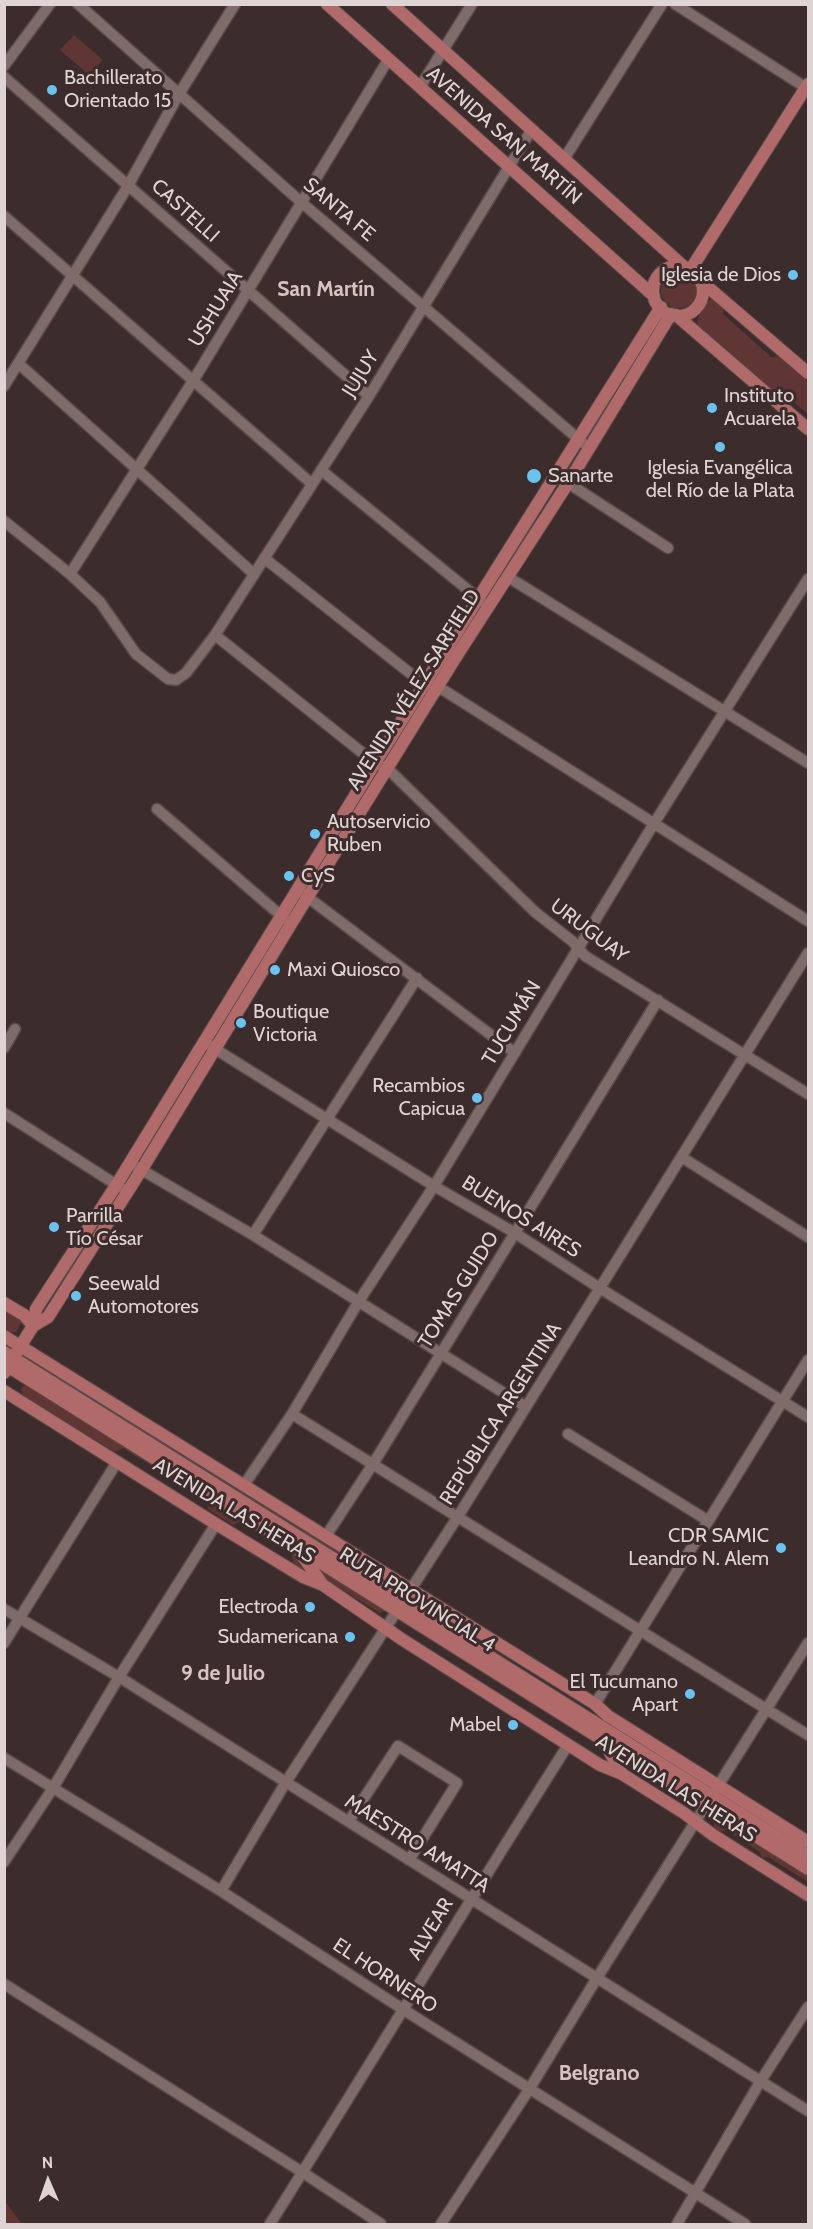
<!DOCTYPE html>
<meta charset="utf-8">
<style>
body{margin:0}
#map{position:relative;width:813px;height:2229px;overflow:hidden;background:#3c2c2b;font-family:Cabin,sans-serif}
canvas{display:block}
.frame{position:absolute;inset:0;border:6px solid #dfd4d4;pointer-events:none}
.north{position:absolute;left:18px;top:2151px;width:60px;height:60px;-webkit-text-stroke:4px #3c2c2b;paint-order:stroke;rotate:358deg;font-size:16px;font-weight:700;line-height:24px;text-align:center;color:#dfd4d4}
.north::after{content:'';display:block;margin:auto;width:21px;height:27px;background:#dfd4d4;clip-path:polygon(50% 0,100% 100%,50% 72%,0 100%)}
</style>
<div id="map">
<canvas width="813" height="2229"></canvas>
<div class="frame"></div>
<div class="north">N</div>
</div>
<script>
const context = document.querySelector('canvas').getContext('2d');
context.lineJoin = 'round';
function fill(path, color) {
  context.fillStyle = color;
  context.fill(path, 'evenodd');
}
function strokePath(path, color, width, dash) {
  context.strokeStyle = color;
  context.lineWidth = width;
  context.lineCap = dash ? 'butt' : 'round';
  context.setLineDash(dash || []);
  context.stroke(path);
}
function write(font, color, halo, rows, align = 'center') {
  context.font = font + ' Cabin,sans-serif';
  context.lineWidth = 6;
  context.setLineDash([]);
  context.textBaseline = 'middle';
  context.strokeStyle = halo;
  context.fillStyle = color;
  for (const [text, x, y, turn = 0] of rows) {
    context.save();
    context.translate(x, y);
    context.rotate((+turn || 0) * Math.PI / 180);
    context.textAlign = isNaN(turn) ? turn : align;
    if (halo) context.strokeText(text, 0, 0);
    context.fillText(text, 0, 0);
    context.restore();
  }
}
const green = new Path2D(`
 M74,35L103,60L89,75L60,50Z
 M661 290a18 18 0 1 1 36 0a18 18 0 1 1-36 0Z
 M712,298L724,308L723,314L771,357L779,356L808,382V414L787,397L774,395L698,326C696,317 705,303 712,298Z
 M4,1309L22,1322L16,1332H9L5,1330Z
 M39,1365L106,1406V1409L38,1368Z
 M23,1386H29L295,1551L305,1570L294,1564L291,1554L240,1522L233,1525L208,1509L207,1500L123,1448L115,1452L23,1395L21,1389Z
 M120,1414L395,1585L394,1587L391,1589L132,1427Z
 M316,1566L384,1609V1611L380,1613L325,1579Z
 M717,1819L808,1873V1882L768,1857L762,1858L760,1852L726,1830L720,1832L714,1828V1821Z
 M4,2202L7,2204L22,2224H5Z`);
const minor = new Path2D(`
 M78,4L301,202L589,448
 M675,4L808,89
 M4,66L50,4
 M4,77L369,396
 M420,87L472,4
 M564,159L662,4
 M4,216L312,484
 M19,364L254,574
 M4,386L125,191L179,94L235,4
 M321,470L489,607
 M568,483L668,548
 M4,521L70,574L100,602L136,654L168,679L176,680L186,673L215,635L375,763L388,769L535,912L572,941L585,956L808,1094
 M264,558L425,685L439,688L445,691L808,921
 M70,574L193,381L388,60
 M508,577L808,763
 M215,635L369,396L532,129
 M157,809L286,920
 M298,890L515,1053
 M204,1042L434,1186L515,1233L601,1289L808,1417
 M4,1048L15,1029
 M4,1113L123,1189
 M683,1158L808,1237
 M135,1166L253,1235L526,1407
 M253,1235L417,978
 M292,1414L808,1735
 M568,1434L707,1520
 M244,1485L292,1414L359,1301L434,1186L653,825L808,579
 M326,1536L373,1464L658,1000
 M4,1609L119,1677L808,2111
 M4,1643L117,1462
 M595,1704L808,1360
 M4,1758L221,1891L404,2010L745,2224
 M349,1821L398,1746L457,1783L409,1860
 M4,1862L53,1788L119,1677L216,1524
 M221,1891L286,1782L457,1518L808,953
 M4,1984L302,2172L381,2224
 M270,2224C370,2065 467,1904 568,1745
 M441,2224L530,2088L597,1978L808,1643
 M677,2224L760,2082L808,2007`);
const major = new Path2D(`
 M327,4L654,296
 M392,4L683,266
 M653 291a25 25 0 1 1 50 0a25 25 0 1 1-50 0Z
 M691,269L808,84
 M702,282L808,373
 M676,315L808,429
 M4,1303L24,1315L33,1326
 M33,1326L48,1317L142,1169L291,924L454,660L568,483L671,314
 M4,1336L595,1704L608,1716L808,1842
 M4,1352L808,1856
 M4,1364L808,1869
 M4,1373L33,1326L36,1309L117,1184L375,763L661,307
 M4,1391L216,1524L303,1577L323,1585L403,1640L600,1765L622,1774L684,1813L713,1835L808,1895
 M300,1552L322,1584
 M603,1740L622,1774`);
const markers = [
 [52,90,6,"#69c3f1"],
 [793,275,6,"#69c3f1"],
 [712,408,6,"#69c3f1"],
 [720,447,6,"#69c3f1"],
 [534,476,8,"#69c3f1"],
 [315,834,6,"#69c3f1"],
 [289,876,6,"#69c3f1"],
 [275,970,6,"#69c3f1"],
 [241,1023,6,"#69c3f1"],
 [477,1098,6,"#69c3f1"],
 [54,1227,6,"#69c3f1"],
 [76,1296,6,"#69c3f1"],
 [781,1548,6,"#69c3f1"],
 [310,1607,6,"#69c3f1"],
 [350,1637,6,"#69c3f1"],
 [690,1694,6,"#69c3f1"],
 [513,1725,6,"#69c3f1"]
];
const poiNames = [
 ["Bachillerato",64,78],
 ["Orientado 15",64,101],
 ["Iglesia de Dios",781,275,"right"],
 ["Instituto",724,396],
 ["Acuarela",724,419],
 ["Iglesia Evangélica",720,468,"center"],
 ["del Río de la Plata",720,491,"center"],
 ["Sanarte",548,476],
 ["Autoservicio",327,822],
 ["Ruben",327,845],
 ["CyS",301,876],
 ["Maxi Quiosco",287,970],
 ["Boutique",253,1012],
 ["Victoria",253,1035],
 ["Recambios",465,1086,"right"],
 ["Capicua",465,1109,"right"],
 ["Parrilla",66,1216],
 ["Tío César",66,1239],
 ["Seewald",88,1284],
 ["Automotores",88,1307],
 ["CDR SAMIC",769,1536,"right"],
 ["Leandro N. Alem",769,1559,"right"],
 ["Electroda",298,1607,"right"],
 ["Sudamericana",338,1637,"right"],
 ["El Tucumano",678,1682,"right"],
 ["Apart",678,1705,"right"],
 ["Mabel",501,1725,"right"]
];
const streetNames = [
 ["AVENIDA SAN MARTÍN",504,136,41],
 ["SANTA FE",339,210,40],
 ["CASTELLI",185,211,42],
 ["USHUAIA",216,309,-59],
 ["JUJUY",361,374,-58],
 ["AVENIDA VÉLEZ SARFIELD",414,690,-58],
 ["URUGUAY",589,931,37],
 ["TUCUMÁN",512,1023,-59],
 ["BUENOS AIRES",521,1217,32],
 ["TOMAS GUIDO",459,1290,-58],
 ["REPÚBLICA ARGENTINA",501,1414,-58],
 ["AVENIDA LAS HERAS",234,1511,31],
 ["RUTA PROVINCIAL 4",417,1600,32],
 ["AVENIDA LAS HERAS",676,1789,32],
 ["MAESTRO AMATTA",417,1844,32],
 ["ALVEAR",431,1929,-59],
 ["EL HORNERO",385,1976,33]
];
const neighbourhoodNames = [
 ["San Martín",326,290],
 ["9 de Julio",223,1674],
 ["Belgrano",599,2074]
];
fill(green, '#5f3634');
strokePath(minor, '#574a49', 13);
strokePath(major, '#574a49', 14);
strokePath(minor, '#7e6b6a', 10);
strokePath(major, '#b06a69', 12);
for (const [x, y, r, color] of markers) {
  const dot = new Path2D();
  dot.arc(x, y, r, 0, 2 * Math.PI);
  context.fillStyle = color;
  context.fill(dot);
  strokePath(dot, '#3c2c2b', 2);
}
write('20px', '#dfd4d4', '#3c2c2b', poiNames, 'left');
write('20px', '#dfd4d4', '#3c2c2b', streetNames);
write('bold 21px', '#d8c2c1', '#3c2c2b', neighbourhoodNames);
</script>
